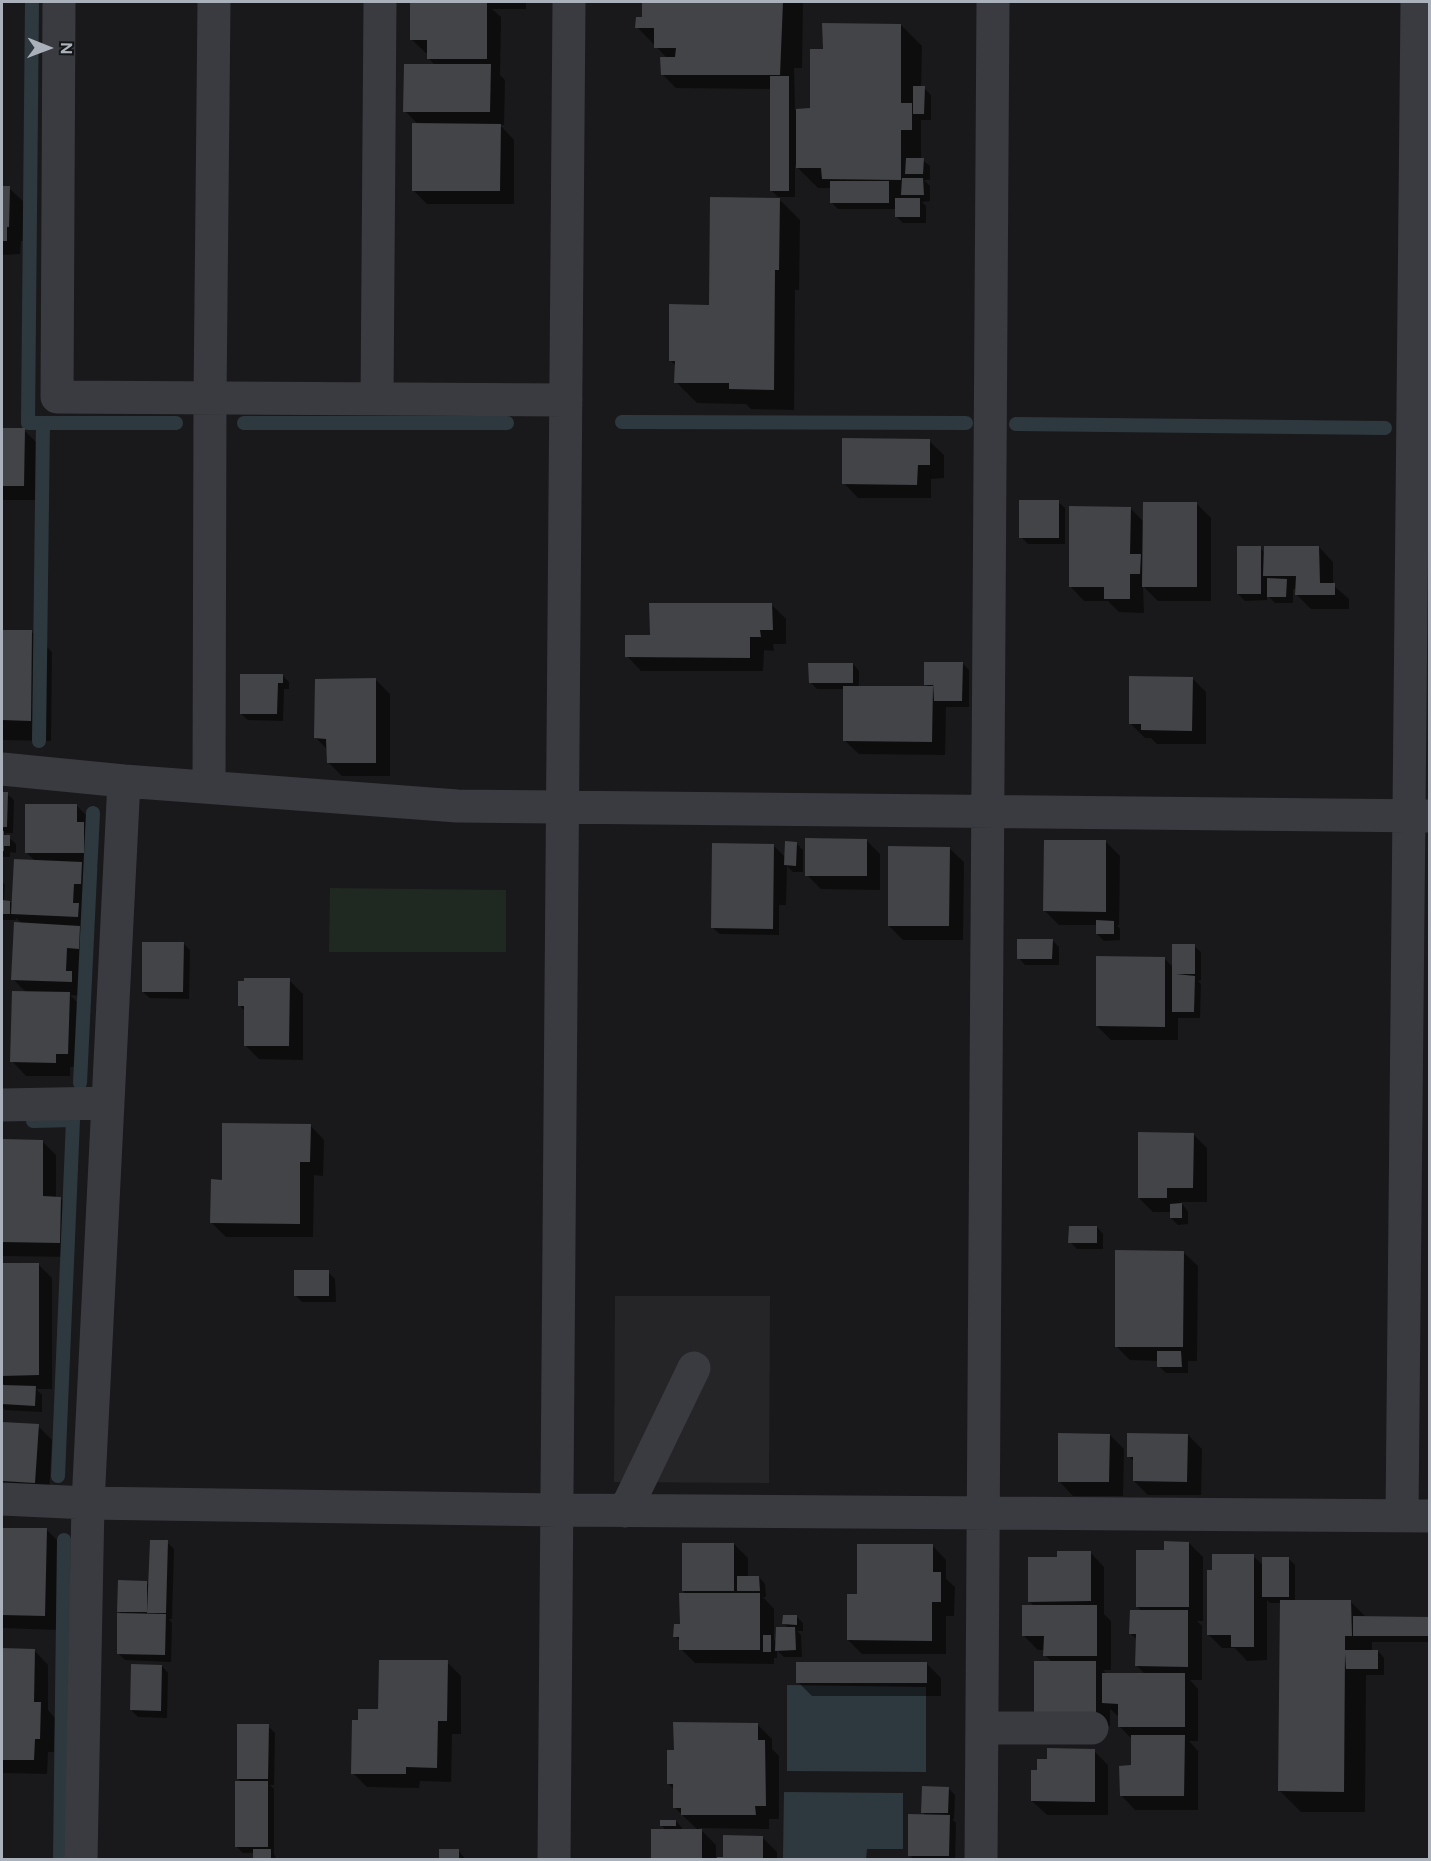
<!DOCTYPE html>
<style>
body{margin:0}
#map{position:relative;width:1431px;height:1861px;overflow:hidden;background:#19191b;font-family:Figtree,sans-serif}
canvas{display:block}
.frame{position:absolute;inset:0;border:3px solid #abb1ba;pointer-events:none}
.north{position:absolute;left:18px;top:18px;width:60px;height:60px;-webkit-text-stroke:4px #131416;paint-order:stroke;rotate:91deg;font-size:16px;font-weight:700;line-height:24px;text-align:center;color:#abb1ba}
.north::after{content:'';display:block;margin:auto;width:21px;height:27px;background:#abb1ba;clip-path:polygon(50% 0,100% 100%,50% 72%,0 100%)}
</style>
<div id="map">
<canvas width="1431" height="1861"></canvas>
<div class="frame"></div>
<div class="north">N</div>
</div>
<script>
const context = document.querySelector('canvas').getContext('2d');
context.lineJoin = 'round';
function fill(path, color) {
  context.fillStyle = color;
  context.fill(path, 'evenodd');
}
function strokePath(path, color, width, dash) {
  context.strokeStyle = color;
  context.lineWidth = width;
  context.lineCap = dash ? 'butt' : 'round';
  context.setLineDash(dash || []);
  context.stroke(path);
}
const built = new Path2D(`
 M615,1296H770L769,1483L614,1482Z`);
const green = new Path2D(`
 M330,888L506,890V952H329Z`);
const water = new Path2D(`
 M787,1685L926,1687V1772L787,1771Z
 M784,1792L903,1793V1849H867L866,1859H783Z`);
const shadow = new Path2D(`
 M451,2H526V9H492L501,17L500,75L505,80L504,125H500L514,140V204H427L413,190L419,125L405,111L435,65L428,58V53H426L411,39L452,3Z
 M643,2H803L802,68H794L795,110H811L824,51L901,25L922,46L921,88H924L931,95V120H921V159L930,166V180H924L930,186V201L922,202L926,206V223H903L896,216L897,209H838L831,202L832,188H818L795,165V197H778L771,190L772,89L676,88L662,74L667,58L637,27L643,19Z
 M2,188H9L24,202L23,241H21L20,254L2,255Z
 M779,199L800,220L799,290H795L794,410L751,409L746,404L697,403L676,382V366L670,360L711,306Z
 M2,430H24L38,444V500H2Z
 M929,441L944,455V478L931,479V498H858L844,483Z
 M1058,502L1065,508V544H1028L1021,537Z
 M1196,503L1211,518V601H1158L1143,586L1144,613L1119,612L1108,601H1084L1070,586L1130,508L1144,522Z
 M1319,547L1333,562V585L1349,599V609H1311L1297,595V589H1293V603H1275L1267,595V600L1245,601L1238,594L1260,548L1265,553Z
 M772,605L786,619V644H773L774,651L764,650L763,671H641L627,656L651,636Z
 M2,631H31L52,652L51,741L2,740Z
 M962,663L969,670V707H946L945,755L859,754L844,740L845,689H817L810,682L853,664L859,671V688H929L926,684Z
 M282,675L289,682V689H284L283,721L248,720L241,714Z
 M1192,678L1206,692V744H1157L1151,738H1145L1131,724Z
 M376,680L390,694V776H342L328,762V750L316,738Z
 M2,794H7L14,800L13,833H4L16,844V853L10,852V857H2Z
 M77,806L91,820V831L97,838L98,867H85L96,878L95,898L88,897L87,914L92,919V931L82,930L93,942L92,962L81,961L80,981L86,986V996L70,995L83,1008L82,1067H70V1076H26L12,1061L27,993L13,979L23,924L16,918V920H3L2,932V881L5,885L4,902H10L13,905L35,861L26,852Z
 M866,840L880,854V890L821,889L807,875Z
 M1106,842L1120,856L1119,925H1117L1120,929V940L1104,941L1097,934V925H1059L1045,911Z
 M796,843L803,850V872H793L787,866L786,905H779V935L720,934L713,928L773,845L786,858Z
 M949,848L964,862L963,940H903L889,926Z
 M1052,940L1059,947V965H1025L1019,958Z
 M183,943L190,950L189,999L150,998L143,992Z
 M1194,946L1201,952V980L1198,981L1201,984L1200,1018H1178V1040H1111L1097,1026L1164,958L1173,967Z
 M289,980L303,994V1060L259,1059L245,1045V1011L240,1006Z
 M310,1125L324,1140L323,1176L314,1175L313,1237H226L212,1223L223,1181Z
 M1193,1134L1207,1148V1202H1181L1188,1212V1224L1178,1225L1171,1218V1212H1153L1139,1198Z
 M2,1140L42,1141L56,1155V1198H60L74,1212L73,1257L2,1256Z
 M1097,1227L1103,1234V1249H1077L1070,1242Z
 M1183,1252L1198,1266L1197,1361H1188V1373H1166L1159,1366V1361L1130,1360L1116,1346Z
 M2,1264H38L52,1278V1389H36L42,1395V1412L5,1410L2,1407V1386L6,1387L2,1382Z
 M328,1272L335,1279L336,1302H302L296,1296Z
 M2,1424L38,1426L52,1440L49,1496L2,1494Z
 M1110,1435L1124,1449L1123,1496H1073L1059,1481Z
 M1188,1435L1202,1449L1201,1495H1148L1134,1481V1462L1129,1456Z
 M2,1529L47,1530L61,1544L59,1630L2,1628Z
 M167,1542L174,1549L172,1619H169L172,1623L171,1662L125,1660L118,1653L122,1614L119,1611L146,1583L150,1586Z
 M1189,1543L1203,1557V1621H1197L1202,1626V1680H1190L1198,1689V1741H1189L1198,1751V1810H1135L1121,1795L1132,1767L1133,1740L1119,1726V1717L1110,1709V1726H1050L1052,1662L1045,1655V1650H1038L1023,1635L1034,1606L1029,1601L1058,1559L1090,1552L1104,1567V1614L1111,1621V1670H1103L1108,1675H1146L1137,1666V1640L1131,1634L1142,1612L1137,1606L1165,1552Z
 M734,1544L748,1558V1578L759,1577L765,1584L766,1597H763L774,1609V1640L777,1643L789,1628L784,1624L796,1616L803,1623V1631H797L801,1635L802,1657H784L777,1650V1658H774V1664L695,1663L681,1649V1642L675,1636L681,1625L687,1595L683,1591Z
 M932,1545L946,1560V1579L955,1587L954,1616H946V1654H862L848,1640L858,1595Z
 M1253,1556L1264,1566L1288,1558L1295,1565V1602H1351L1367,1618L1430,1619V1642H1372V1651H1378L1384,1658V1675H1366L1365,1812H1301L1280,1791L1281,1603H1270L1267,1600V1660L1247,1661L1235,1648H1222L1208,1634Z
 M2,1650H34L48,1665V1710L55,1718L54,1752H48L47,1774L2,1773Z
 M447,1662L461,1676V1734H452L451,1782L420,1781L419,1788L367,1787L353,1773L359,1721L380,1711Z
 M927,1664L941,1678V1696H812L798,1682Z
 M162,1666L168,1673L167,1718L138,1717L131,1710Z
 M758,1725L772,1739V1749L779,1756V1819H769V1829L699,1828L716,1845V1858H724L762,1837L777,1852V1860H653L667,1831L662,1826L676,1821L682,1828V1831H699L674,1807V1790L669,1784L675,1752Z
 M268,1726L275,1733L274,1785H270L274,1789V1854L277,1860H254V1853H243L236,1846L242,1782L238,1779Z
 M1094,1751L1108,1765V1815H1047L1032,1801L1038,1771Z
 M948,1788L955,1795L954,1819H952L956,1823L955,1860H914L910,1855L926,1816L923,1812Z
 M459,1851L466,1860H440Z`);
const stream = new Path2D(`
 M32,2L28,423H43L39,741
 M622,422L966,423
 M43,423H176
 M244,423H507
 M1016,424L1385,428
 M80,1083L93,813
 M33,1121L73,1120L58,1476
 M60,1860L64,1540`);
const building = new Path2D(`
 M410,2H487V59H427V40H410Z
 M642,2H783L780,75H661L660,57H675L676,48H654V28H635L636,17H642Z
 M822,23L901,24V103H912V130H901V180L822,179L821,168H796V109L810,108V49H823Z
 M404,64H491L490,112H403Z
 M770,76H789V191H770Z
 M913,86H925L924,114H913Z
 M412,123L501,124L500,191H412Z
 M906,158H924L923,174H905Z
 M902,178H923L924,195H901Z
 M830,181H889V203H830Z
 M2,186H10L9,227H7V241H2Z
 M710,197L780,198L779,270H775L774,390L729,389V383H674L675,361H669V304L709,305Z
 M895,198H920V217H895Z
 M2,428H25L24,486H2Z
 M842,438L930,439V465H918L917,485L842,484Z
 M1019,500H1059V538H1019Z
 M1143,502H1197V587H1142Z
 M1069,506L1131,507L1130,554H1141L1140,574H1130V599H1104V587H1069Z
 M1237,546H1261V594H1237Z
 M1264,546H1319L1320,583H1335V595H1295L1296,576H1263Z
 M1267,578L1287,579L1286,597H1267Z
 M649,603H772L773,630H760L761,637H750V658L625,657V635H650Z
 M2,630H32L31,721L2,720Z
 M924,662H963L962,701H934L933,682V685H924Z
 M808,663H853V683H809Z
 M240,674H283V683H278L277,714H240Z
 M1129,676L1193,677L1192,731L1141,730V724H1129Z
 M376,678V763H327L326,739L314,738L315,679Z
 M843,686H933L932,742L843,741Z
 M2,792H8L7,827H2Z
 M25,804H77V822H84V853H25Z
 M2,831H4V835H10V846H4V851H2Z
 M805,838L867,839V876H805Z
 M1044,840H1106V912L1043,911Z
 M785,841L797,842L796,866L784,865Z
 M712,843L774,844L773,929L711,928Z
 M888,846L950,847L949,926H888Z
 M14,859L82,862L81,884H74L73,903H79L78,917L11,914Z
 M2,900L10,901V914H2Z
 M1096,920L1114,921V934H1096Z
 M14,922L80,926L79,949L67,948L66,971H72V982L11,980Z
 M1017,939H1053L1052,959H1017Z
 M142,942H184L183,992H142Z
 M1172,944H1195V974H1176L1195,976L1194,1012H1172Z
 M1096,956L1165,957V1027L1096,1026Z
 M244,978H290L289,1046H244V1006H238V981H244Z
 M12,991L70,992L68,1054H56V1063L10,1062Z
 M222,1123L311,1124L310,1162H300V1224L210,1223L211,1179L222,1180Z
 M1138,1132L1194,1133L1193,1188H1167V1198H1138Z
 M2,1139L43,1140V1196L61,1197L60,1243L2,1242Z
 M1182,1203V1218H1170V1204Z
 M1069,1226H1097V1243H1068Z
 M1115,1250L1184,1251L1183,1347H1115Z
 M2,1263H39V1375L2,1376Z
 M294,1270H329V1296H294Z
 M1157,1351H1181L1182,1367H1157Z
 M2,1385L36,1386L35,1406L2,1404Z
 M2,1422L39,1424L35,1483L2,1481Z
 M1058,1433L1110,1434L1109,1482H1058Z
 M1127,1433L1188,1434L1187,1482L1133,1481V1457H1127Z
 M2,1528H47L45,1616L2,1615Z
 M150,1540H168L166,1613H147Z
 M1164,1541L1189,1542V1607H1136V1550H1164Z
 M682,1543H734V1591H682Z
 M857,1544H933V1572H941V1602H932V1641L847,1640V1594H857Z
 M1057,1551H1091V1601L1028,1602V1557H1057Z
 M1212,1554H1254V1647H1231V1635H1207V1570H1212Z
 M1262,1557H1289V1597H1262Z
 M737,1576H759L760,1591H737Z
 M118,1580L147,1581V1612H117Z
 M679,1593H760V1650H679V1637H673L674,1624H680Z
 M1280,1600H1351L1352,1636H1345V1650H1378V1669H1346L1345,1653L1344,1792L1278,1791Z
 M1022,1605H1097V1656H1043L1044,1636H1022Z
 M1130,1610H1188V1667L1135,1666L1136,1634H1129Z
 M117,1613L166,1614L165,1655L117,1654Z
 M783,1615H797V1625L782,1624Z
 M1353,1616L1430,1617V1636H1353Z
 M776,1627H795L796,1650L775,1651Z
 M763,1635H771V1652H763Z
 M2,1648L35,1649L34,1702H41L40,1739H35L34,1760H2Z
 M379,1660H448L447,1721H438L437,1768L406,1767V1774H351L352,1720H358V1709H378Z
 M1034,1661H1096V1712L1034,1713Z
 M796,1662H927V1683H796Z
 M131,1664L162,1665L161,1711L130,1710Z
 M1102,1673H1185V1727H1118V1704L1102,1703Z
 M673,1722L758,1723V1740H765L766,1806H755L756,1815H681V1808H673V1784H667V1750H674Z
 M237,1724H269L268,1779H237Z
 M1131,1735H1185L1184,1796H1120L1119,1766L1131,1765Z
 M1047,1748L1095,1749V1802L1031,1801V1770H1037V1759H1047Z
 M235,1781H268V1847H235Z
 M922,1786L949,1787L948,1813H921Z
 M908,1814L950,1815L949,1856H908Z
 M660,1820H676V1826H660Z
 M651,1829H702V1860H651Z
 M723,1835L763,1836V1860H717V1857H723Z
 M253,1849H271V1860H253Z
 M439,1849H459V1860H439Z`);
const minor = new Path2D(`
 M59,2L57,397L566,400
 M377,399L380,2
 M2,769L124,781L457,806L1430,816
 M209,787L210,398L214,2
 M2,1105L108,1103
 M2,1499L88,1503L557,1510L1430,1516
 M625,1511L694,1368
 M1402,1516L1417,2
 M982,1728H1092
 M81,1860L88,1503L124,781
 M554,1860L569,2
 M981,1860L993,2`);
fill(built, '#252528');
fill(green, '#202921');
fill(water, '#2e393f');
fill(shadow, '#0007');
strokePath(stream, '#2e393f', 14);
fill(building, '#434448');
strokePath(minor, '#3a3b40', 33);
</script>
